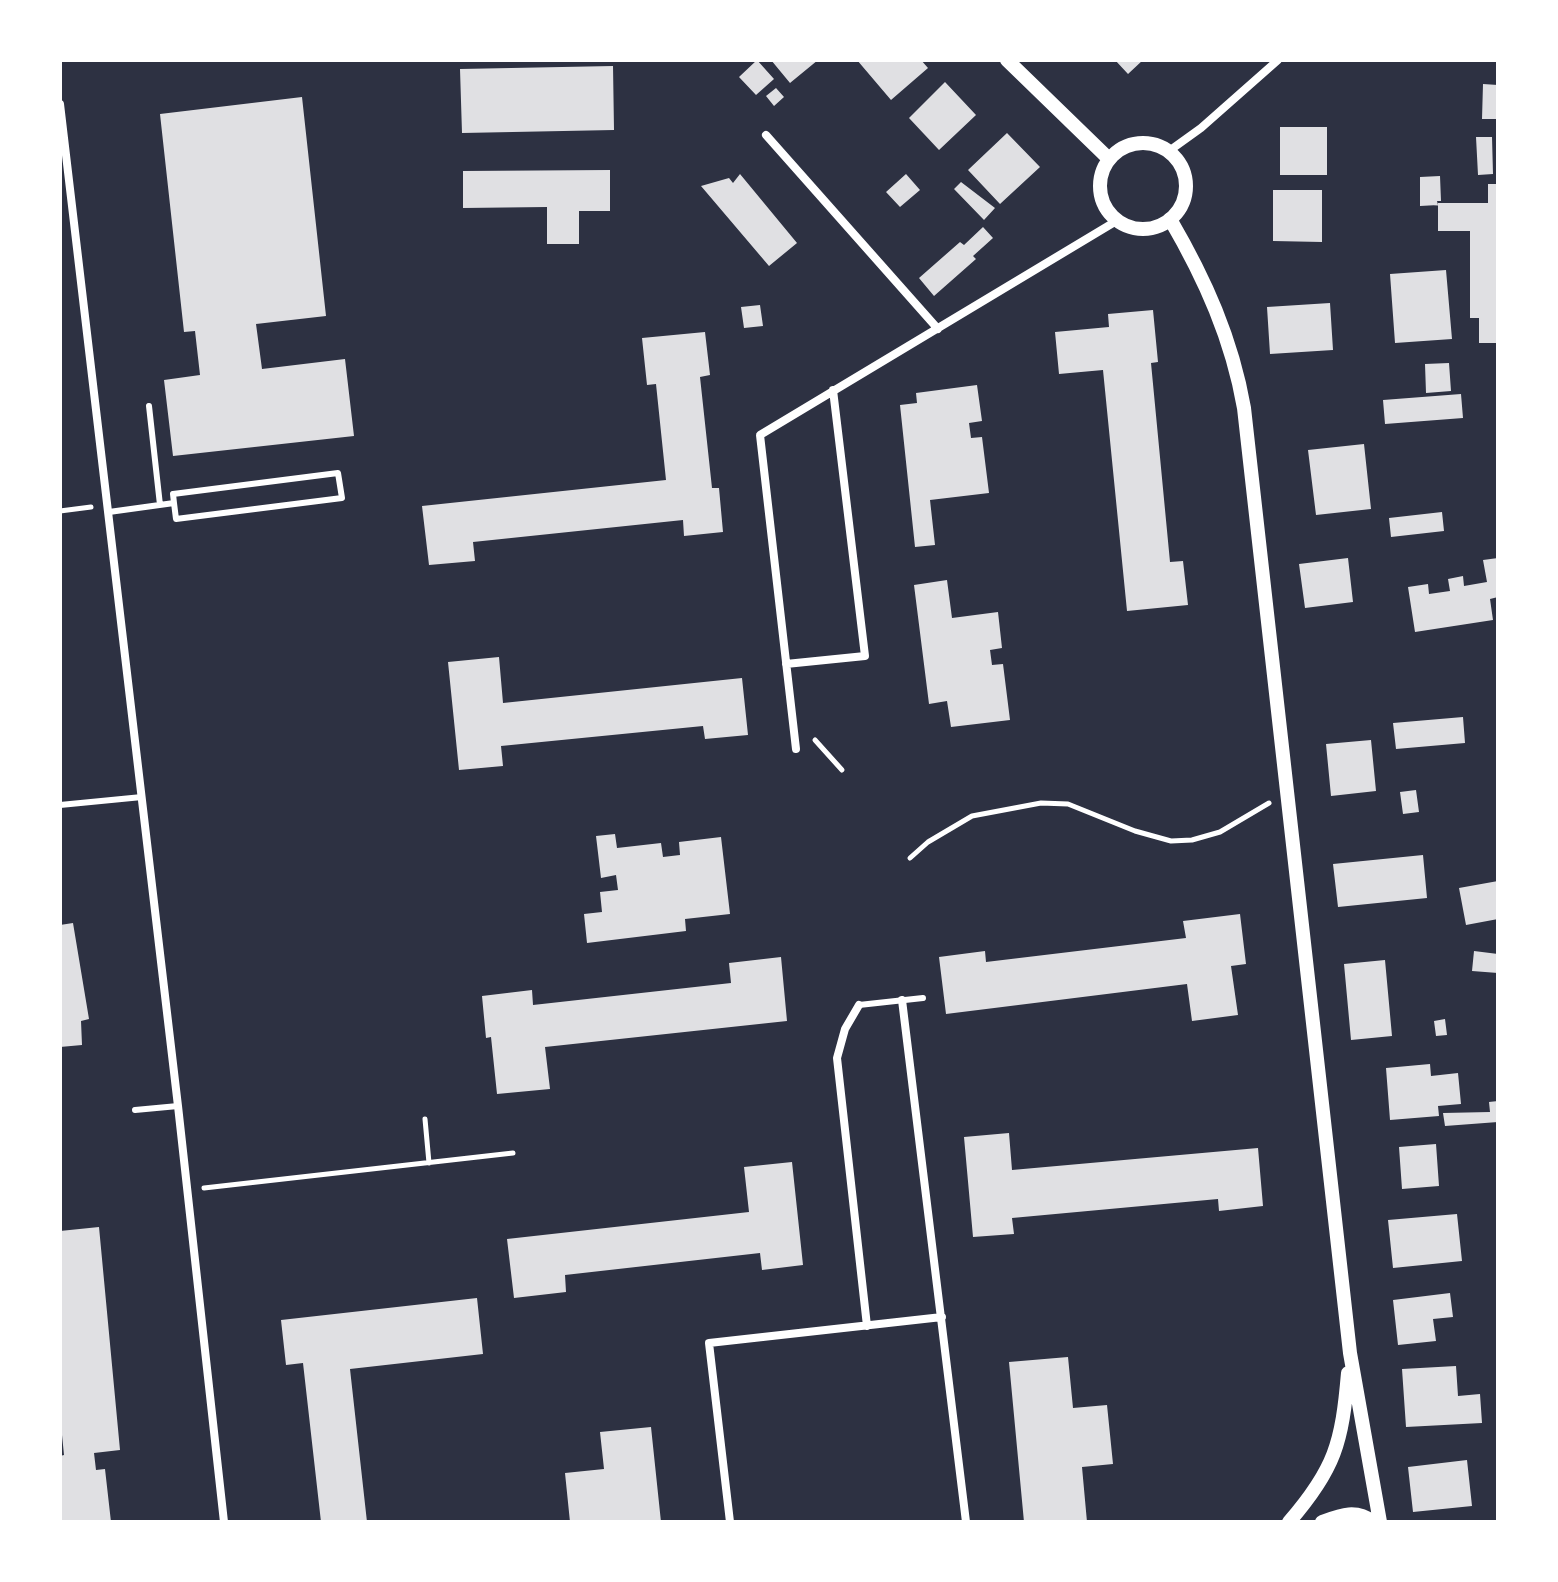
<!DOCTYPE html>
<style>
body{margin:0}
#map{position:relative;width:1558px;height:1582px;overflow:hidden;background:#2d3142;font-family:Quicksand,sans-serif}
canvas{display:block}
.frame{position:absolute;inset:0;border:62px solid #fff;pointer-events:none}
</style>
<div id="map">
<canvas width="1558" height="1582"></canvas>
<div class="frame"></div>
</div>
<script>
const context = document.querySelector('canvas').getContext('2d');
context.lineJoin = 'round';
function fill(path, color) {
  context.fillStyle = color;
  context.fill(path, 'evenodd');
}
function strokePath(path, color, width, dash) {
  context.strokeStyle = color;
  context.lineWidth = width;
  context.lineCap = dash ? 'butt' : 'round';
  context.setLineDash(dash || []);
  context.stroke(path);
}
const building = new Path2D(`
 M757,60L774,79L756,95L739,77Z
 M771,60H818L790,83Z
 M857,60H921L928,68L891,100Z
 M1115,60H1143L1128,74Z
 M613,66L614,130L462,133L460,69Z
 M945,82L976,115L939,150L909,118Z
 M1483,84L1498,85V119H1482Z
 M776,88L784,97L774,106L766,96Z
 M302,97L326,316L256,324L262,369L345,359L354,436L173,456L164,380L200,375L195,331L184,332L160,114Z
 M1280,127H1327V175H1280Z
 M1007,133L1040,167L1000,204L968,170Z
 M1476,137H1492L1493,174L1478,175Z
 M610,170V211H579V244H547V207L463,208V171Z
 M740,174L797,243L769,266L701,186L729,178L733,183Z
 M906,174L920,190L900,207L886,192Z
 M1440,176L1441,201H1437L1438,205L1420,206V177Z
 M961,182L995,208L984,220L954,189Z
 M1488,184H1498V343H1479V318H1470V231H1438V203H1488Z
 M1273,190H1322V242L1273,241Z
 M983,227L993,238L973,256L976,259L934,296L919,278L960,242L964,245Z
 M1446,270L1452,339L1395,343L1390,274Z
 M1330,303L1333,350L1270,354L1267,307Z
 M760,305L763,326L744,328L741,307Z
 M1153,310L1158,362L1151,363L1170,562L1183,561L1188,605L1127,611L1103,370L1059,374L1055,332L1109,327L1108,314Z
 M705,332L710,375L700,377L712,488H719L723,532L684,536L683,520L473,542L475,561L429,565L422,506L666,480L656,384L647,385L642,338Z
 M1449,363L1451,391L1426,393L1425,364Z
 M977,385L982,421L969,423L971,438L982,437L989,493L930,500L935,545L915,547L900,405L917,403L916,393Z
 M1461,394L1463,418L1385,424L1383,400Z
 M1364,444L1371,509L1316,515L1308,450Z
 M1442,512L1444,531L1391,537L1389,518Z
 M1348,558L1353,602L1305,608L1299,564Z
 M1498,558V597L1490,599L1493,620L1415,632L1408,587L1428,584L1429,594L1450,591L1448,579L1463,576L1464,586L1487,582L1483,560Z
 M947,580L952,618L998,612L1002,648L990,650L992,665L1003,664L1010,720L951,727L947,701L929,704L914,585Z
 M499,657L503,703L742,678L748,735L705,739L703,726L501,746L503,766L459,770L448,662Z
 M1463,717L1465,743L1396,749L1393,723Z
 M1371,740L1376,791L1331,796L1326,744Z
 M1416,790L1419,812L1403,814L1400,792Z
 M615,834L617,848L661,843L663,857L680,855L679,842L721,837L730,914L685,919L686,931L587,943L584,914L602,912L600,892L618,890L616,875L601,878L596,836Z
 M1423,855L1427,898L1338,907L1333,864Z
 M1498,881V919L1466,925L1459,888Z
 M1240,914L1246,964L1231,966L1238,1015L1192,1021L1187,984L946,1014L939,957L985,951L986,962L1186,938L1183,921Z
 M73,923L89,1019L81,1021L82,1045L60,1047V925Z
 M1474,951L1498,954V973L1472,971Z
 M781,957L787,1021L545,1047L550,1089L497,1094L491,1037L486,1038L482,996L532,990L533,1005L731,983L729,963Z
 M1385,960L1392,1036L1351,1040L1344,964Z
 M1445,1019L1447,1035L1436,1036L1434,1021Z
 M1430,1064L1431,1076L1458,1073L1461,1104L1438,1106L1439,1116L1390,1120L1386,1068Z
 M1498,1101V1122L1445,1126L1443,1113L1490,1112L1489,1102Z
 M1009,1133L1012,1170L1258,1148L1263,1206L1219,1211L1218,1199L1012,1218L1014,1234L973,1237L964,1137Z
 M1436,1144L1439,1186L1402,1189L1399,1147Z
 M792,1162L803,1265L762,1270L760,1253L565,1275L566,1292L514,1298L507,1239L749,1212L744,1167Z
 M1457,1214L1462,1261L1393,1268L1388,1220Z
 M99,1227L120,1450L94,1453L96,1470L105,1469L111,1522H60V1456L64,1455L60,1415V1231Z
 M1450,1293L1453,1317L1433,1319L1436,1341L1398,1345L1393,1300Z
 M477,1298L483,1354L350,1369L367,1522H321L303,1363L286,1365L281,1320Z
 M1068,1357L1073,1408L1107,1405L1113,1464L1082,1467L1087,1522H1024L1009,1362Z
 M1456,1366L1458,1396L1480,1394L1482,1423L1406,1427L1402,1369Z
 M651,1427L661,1522H570L565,1473L604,1469L600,1432Z
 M1467,1460L1472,1506L1413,1512L1408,1467Z`);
const path = new Path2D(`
 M60,511L91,507
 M815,740L842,770
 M910,858L928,842L972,816L1041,803L1068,804L1135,831L1171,841L1192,840L1220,832L1269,803
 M425,1119L429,1163
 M204,1188L513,1153`);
const service = new Path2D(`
 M149,406L160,505
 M109,512L174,503L176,519L342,498L338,473L173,494L174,503
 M60,805L142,797
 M859,1005L923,998
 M135,1110L178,1106`);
const minor = new Path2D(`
 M60,104L178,1106L224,1522
 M766,135L938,329
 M1169,151L1201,128L1278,60
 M786,664L865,656L833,390
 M796,749L760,435L1118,220
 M902,1000L966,1522
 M859,1005L845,1029L837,1058L867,1326
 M730,1522L709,1343L942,1317`);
const tertiary = new Path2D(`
 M1007,60L1109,159
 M1100 186a43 43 0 1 1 86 0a43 43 0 1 1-86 0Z
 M1170,219C1205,279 1232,339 1244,408L1350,1353L1380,1522
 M1289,1522C1335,1469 1342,1443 1348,1373
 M1322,1522C1341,1515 1356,1509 1373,1522`);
fill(building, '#e0e0e3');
strokePath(path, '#fff', 5);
strokePath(service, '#fff', 6);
strokePath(minor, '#fff', 8);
strokePath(tertiary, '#fff', 14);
</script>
